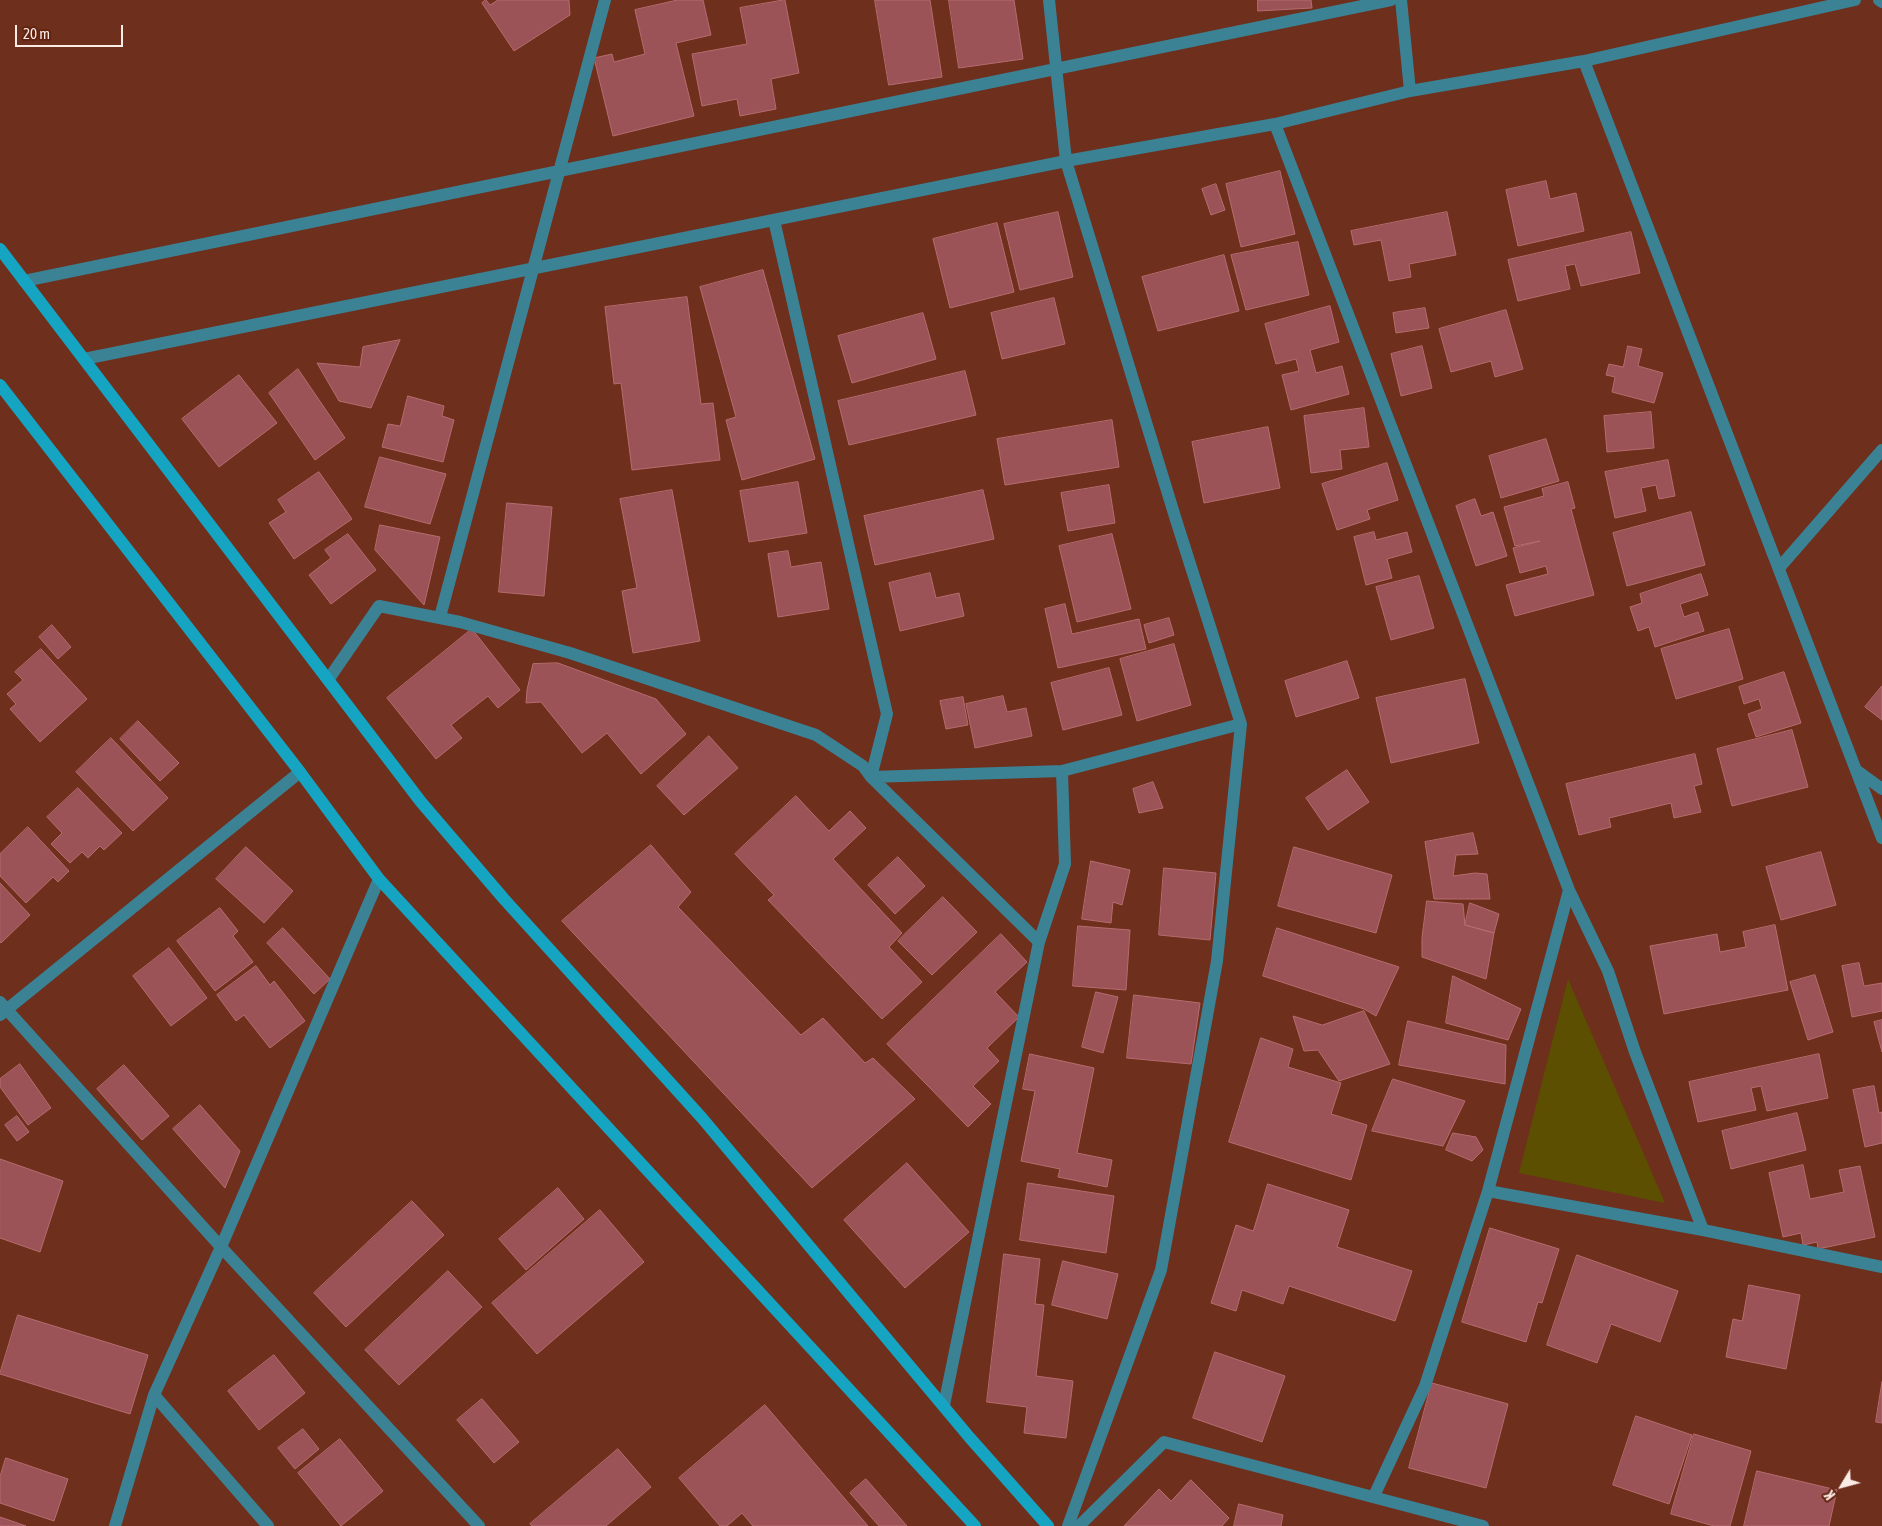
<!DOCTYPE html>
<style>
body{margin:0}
#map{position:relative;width:1882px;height:1526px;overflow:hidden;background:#6e2f1c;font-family:"Asap Condensed",sans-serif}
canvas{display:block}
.north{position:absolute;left:1817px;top:1461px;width:50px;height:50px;-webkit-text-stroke:4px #622410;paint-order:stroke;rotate:233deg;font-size:14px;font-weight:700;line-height:20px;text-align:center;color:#fbebe6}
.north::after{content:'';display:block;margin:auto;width:18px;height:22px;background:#fbebe6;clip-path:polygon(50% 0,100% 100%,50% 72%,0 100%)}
.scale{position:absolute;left:15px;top:25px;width:108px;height:22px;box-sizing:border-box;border:2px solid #fbebe6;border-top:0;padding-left:6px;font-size:15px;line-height:18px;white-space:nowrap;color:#fbebe6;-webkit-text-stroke:4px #622410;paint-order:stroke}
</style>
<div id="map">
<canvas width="1882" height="1526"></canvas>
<div class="north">K</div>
<div class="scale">20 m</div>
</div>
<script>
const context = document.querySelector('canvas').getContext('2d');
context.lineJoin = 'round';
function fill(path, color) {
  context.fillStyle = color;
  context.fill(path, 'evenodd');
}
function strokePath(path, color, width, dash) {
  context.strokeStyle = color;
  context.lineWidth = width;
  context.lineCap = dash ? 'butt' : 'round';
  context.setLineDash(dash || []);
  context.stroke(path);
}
const green = new Path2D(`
 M1568,979L1665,1203L1519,1173Z`);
const building = new Path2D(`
 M486,0L490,5L498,0H569L570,15L514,51L482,3Z
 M678,0H703L711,35L676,43L694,116L613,136L594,58L612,54L614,62L645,54L635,10Z
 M785,0L799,73L771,79L776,109L740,116L737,99L702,106L692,54L747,44L740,8Z
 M875,0H930L942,77L889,85Z
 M949,0H1014L1023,59L959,68Z
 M1258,0H1311L1312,8L1258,11Z
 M1280,171L1295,234L1241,247L1226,184Z
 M1546,181L1550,199L1576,193L1584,231L1518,246L1506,190Z
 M1216,184L1225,210L1211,215L1202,189Z
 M1058,212L1073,277L1020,290L1004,224Z
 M1447,212L1456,255L1409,264L1411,277L1389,281L1381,240L1354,245L1351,231Z
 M997,223L1014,292L950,308L933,239Z
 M1631,232L1640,273L1581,286L1575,264L1565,266L1570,289L1518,301L1508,260Z
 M1298,242L1309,295L1246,310L1231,255Z
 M1224,255L1239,311L1158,331L1142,277Z
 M763,270L815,459L742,480L726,420L736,417L700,287Z
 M687,297L701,404L713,403L720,460L632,470L621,383L614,384L605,307Z
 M1054,298L1065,344L1002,359L991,313Z
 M1330,306L1339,342L1310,350L1316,373L1342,366L1349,394L1291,410L1282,375L1299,371L1296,359L1276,364L1265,324Z
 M1425,308L1429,328L1396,333L1393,313Z
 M1506,310L1523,369L1495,377L1491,361L1451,372L1439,329Z
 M923,313L936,359L852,383L838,336Z
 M400,340L371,408L339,401L317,363L360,367L363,347Z
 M1422,346L1432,388L1401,396L1391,354Z
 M1628,346L1642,349L1638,366L1663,373L1654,403L1612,392L1615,377L1606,375L1609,364L1623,367Z
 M298,369L345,438L315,460L269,393Z
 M965,371L976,415L849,445L838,401Z
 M239,375L277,423L219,467L182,419Z
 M408,396L444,406L442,416L454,420L443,462L382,447L388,424L400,426Z
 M1364,408L1369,447L1340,450L1342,469L1311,473L1304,416Z
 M1651,412L1654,448L1607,452L1604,416Z
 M1112,420L1119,467L1005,485L997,439Z
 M1268,427L1280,488L1204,503L1192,442Z
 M1546,439L1559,481L1501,498L1489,456Z
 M380,457L446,474L430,524L365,507Z
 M1668,460L1675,496L1659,499L1656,485L1641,488L1646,511L1615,518L1605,472Z
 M1387,463L1398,500L1367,510L1370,519L1337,530L1322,484Z
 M319,472L352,519L294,559L269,523L286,512L278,500Z
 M798,482L807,533L749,542L740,491Z
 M1568,482L1575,508L1571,509L1594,595L1515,616L1506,585L1548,574L1546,566L1520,573L1513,548L1540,541L1515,546L1504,507L1544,496L1542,489Z
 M1109,485L1115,523L1068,531L1061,493Z
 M672,490L700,641L633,653L622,591L637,588L620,499Z
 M983,490L994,539L875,565L864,516Z
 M1475,499L1481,516L1493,512L1507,556L1476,566L1456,506Z
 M507,503L552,507L544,596L499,592Z
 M1691,512L1705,565L1627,586L1613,533Z
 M380,525L440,537L424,605L375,550Z
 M1374,532L1376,540L1407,532L1412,552L1387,559L1392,578L1366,585L1354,537Z
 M348,534L376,570L331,604L309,575L331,558L325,550Z
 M1112,534L1131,609L1077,622L1059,546Z
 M788,551L791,567L821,562L829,609L778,617L768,554Z
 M930,573L936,598L959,593L964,616L900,631L889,583Z
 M1701,574L1708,595L1680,604L1684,617L1698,612L1704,631L1655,647L1649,627L1638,631L1630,607L1642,603L1640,594Z
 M1419,576L1434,628L1391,640L1376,587Z
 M1065,604L1072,634L1139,619L1146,649L1058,668L1045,609Z
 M1169,618L1174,635L1149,643L1144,625Z
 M52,625L71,647L58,659L39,637Z
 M472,629L520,690L498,708L488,696L451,725L462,738L436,759L387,698Z
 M1729,629L1743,679L1676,699L1661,649Z
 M1174,644L1191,705L1137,721L1120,659Z
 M41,649L87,699L40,742L10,709L16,704L7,694L23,680L15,672Z
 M1347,661L1359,698L1296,717L1285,681Z
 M558,663L656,699L686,734L641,774L607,733L582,753L541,702L526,703L527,690L533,664Z
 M1109,668L1122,715L1063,730L1051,683Z
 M1784,672L1801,723L1756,737L1748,714L1762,709L1759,699L1744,704L1739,687Z
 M1465,679L1479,743L1391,763L1376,698Z
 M1882,686V720L1865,707Z
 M1003,696L1007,712L1026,708L1032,736L975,748L966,704Z
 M963,697L968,725L946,729L940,701Z
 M138,721L179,763L160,781L120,739Z
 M1792,730L1808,787L1732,806L1717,749Z
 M709,736L738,768L684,815L657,786Z
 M111,738L168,798L133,831L76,772Z
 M1695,754L1702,784L1694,786L1701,812L1674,818L1671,803L1609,818L1611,827L1579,835L1566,784Z
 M1347,770L1369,802L1328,830L1306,798Z
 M1153,782L1163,808L1139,813L1133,789Z
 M78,788L122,833L104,850L100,846L88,858L82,852L70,863L51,844L62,833L47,817Z
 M796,796L829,831L850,811L866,828L833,859L902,933L889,947L922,982L882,1019L768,900L774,895L735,854Z
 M28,827L69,871L58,882L53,877L26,903L0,876V854Z
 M1473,833L1478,854L1456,855L1453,876L1475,873L1487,874L1490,899H1434L1425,842Z
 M651,845L691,892L678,907L801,1035L823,1018L865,1063L873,1058L915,1099L812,1188L562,921Z
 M246,847L293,891L264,923L216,879Z
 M1294,847L1392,875L1376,933L1278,906Z
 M1821,852L1836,905L1781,920L1766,867Z
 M898,857L925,886L895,914L868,885Z
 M1091,861L1130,870L1122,905L1113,902L1111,923L1082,919Z
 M1164,868L1216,873L1210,940L1159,935Z
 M0,883L30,915L1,943L0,942Z
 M943,897L977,932L932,975L898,941Z
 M1427,901L1463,904L1465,925L1494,933L1486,979L1422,957V938Z
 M1470,903L1499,914L1494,933L1465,925Z
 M220,908L238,931L233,936L253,962L215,991L177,941Z
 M1775,925L1788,990L1664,1014L1650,946L1717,934L1720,952L1746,947L1743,932Z
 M1078,926L1130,930L1126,990L1073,986Z
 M283,928L330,979L314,994L267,943Z
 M1277,928L1399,967L1376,1016L1364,1009L1263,976Z
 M1001,934L1027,962L995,992L1019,1017L987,1048L999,1061L973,1086L991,1104L968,1127L887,1044Z
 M169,948L207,998L171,1026L133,976Z
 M1859,963L1864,986L1882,983V1011L1852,1017L1842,966Z
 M256,966L270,985L274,981L305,1021L270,1048L244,1015L236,1021L217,995Z
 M1815,975L1833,1032L1808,1040L1790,982Z
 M1453,976L1521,1009L1508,1040L1446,1023Z
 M1096,992L1118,997L1103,1053L1082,1047Z
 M1134,995L1200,1003L1191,1064L1127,1058Z
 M1364,1011L1390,1064L1339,1081L1318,1050L1304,1051L1293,1016L1322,1025Z
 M1882,1020V1052L1874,1022Z
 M1408,1021L1506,1045L1505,1084L1399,1065Z
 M1261,1038L1293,1049L1288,1067L1341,1083L1331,1114L1367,1125L1351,1180L1229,1142Z
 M1030,1054L1094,1068L1077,1153L1112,1160L1107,1187L1058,1177L1060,1169L1021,1161L1035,1091L1023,1089Z
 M1819,1054L1828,1098L1767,1111L1761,1086L1751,1088L1756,1110L1698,1122L1689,1082Z
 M20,1064L51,1108L28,1125L0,1087V1079Z
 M124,1065L169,1116L142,1140L97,1089Z
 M1393,1079L1465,1101L1443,1146L1372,1131Z
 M1874,1086L1879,1113L1882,1112V1143L1865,1147L1853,1090Z
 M200,1105L240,1151L225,1188L173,1129Z
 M1797,1113L1806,1150L1731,1169L1722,1131Z
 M17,1116L29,1132L17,1141L5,1125Z
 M1453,1133L1476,1137L1483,1150L1472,1161L1446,1150Z
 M0,1159L63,1181L40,1252L0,1238Z
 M907,1163L969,1232L905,1288L844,1220Z
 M1803,1165L1810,1199L1844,1192L1839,1170L1860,1166L1875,1237L1818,1249L1817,1242L1803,1245L1801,1233L1783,1237L1769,1173Z
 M1028,1183L1114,1196L1106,1253L1020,1240Z
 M1268,1184L1349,1210L1337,1247L1412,1271L1395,1321L1289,1286L1283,1304L1242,1290L1236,1311L1211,1303L1236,1225L1253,1231Z
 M558,1188L584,1219L526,1270L499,1239Z
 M412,1201L444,1235L346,1327L314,1293Z
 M600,1210L644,1262L537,1354L492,1303Z
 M1490,1228L1559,1249L1542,1303L1538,1302L1526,1342L1462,1322Z
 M1004,1254L1040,1259L1035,1304L1044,1305L1036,1376L1073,1381L1066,1438L1024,1433L1027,1407L987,1402Z
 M1577,1255L1678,1291L1660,1342L1611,1324L1597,1363L1547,1345Z
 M1063,1261L1118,1274L1107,1319L1052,1305Z
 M448,1271L482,1307L399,1385L365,1350Z
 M1749,1285L1800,1295L1786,1369L1726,1357L1733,1319L1742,1321Z
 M18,1315L148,1355L130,1414L0,1374Z
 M1215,1352L1285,1376L1262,1442L1193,1418Z
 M274,1355L305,1393L259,1430L228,1391Z
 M1882,1382V1423L1876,1422Z
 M1432,1383L1508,1404L1486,1488L1409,1468Z
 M482,1399L519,1442L494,1463L457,1420Z
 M765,1405L868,1526H753L742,1513L727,1526H720L679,1478Z
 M1636,1416L1692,1435L1669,1504L1613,1485Z
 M303,1429L319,1449L295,1469L278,1448Z
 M1694,1434L1751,1451L1730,1526H1714L1671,1514Z
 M340,1439L383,1491L341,1526L298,1473Z
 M618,1449L651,1487L606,1526H532L530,1524Z
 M6,1458L68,1479L54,1521L0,1503V1477Z
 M1757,1471L1837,1490L1829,1526H1744Z
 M866,1479L907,1526H879L850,1493Z
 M1191,1480L1229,1518L1222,1526H1124L1159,1489L1171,1501Z
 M1239,1504L1283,1515L1281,1526H1234Z
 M0,1517L26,1526H0Z`);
const minor = new Path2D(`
 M1049,0L1066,161L1176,520L1241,724L1217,961L1161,1270L1068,1526
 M1401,0L1410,91
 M1879,0L1882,2
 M1584,61L1882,838
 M1275,124L1569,890L1608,971L1635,1052L1703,1230
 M774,220L887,714L871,777L1062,771L1241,724
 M24,281L1391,0
 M84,359L1066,161L1275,124L1410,91L1584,61L1855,0
 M1779,568L1882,450
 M440,617L605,0
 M328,680L379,606L460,622L570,653L816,735L863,766L871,777L1039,942
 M1856,770L1882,789
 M0,1002L221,1247L479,1526
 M0,1015L300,772
 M1488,1191L1703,1230L1882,1267
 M154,1395L268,1526
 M944,1405L1039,942L1065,864L1062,771
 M1374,1496L1425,1386L1488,1191L1569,890
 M115,1526L154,1395L221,1247L379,879
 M1079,1526L1164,1442L1483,1526`);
const secondary = new Path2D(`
 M0,249L421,802L504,899L702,1118L970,1438L1048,1526
 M0,385L300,772L379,879L975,1526`);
fill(green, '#5d4f01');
fill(building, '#9b5357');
strokePath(building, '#b66c6f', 1);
strokePath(minor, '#3b8295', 12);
strokePath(secondary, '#15a4c1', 12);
</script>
